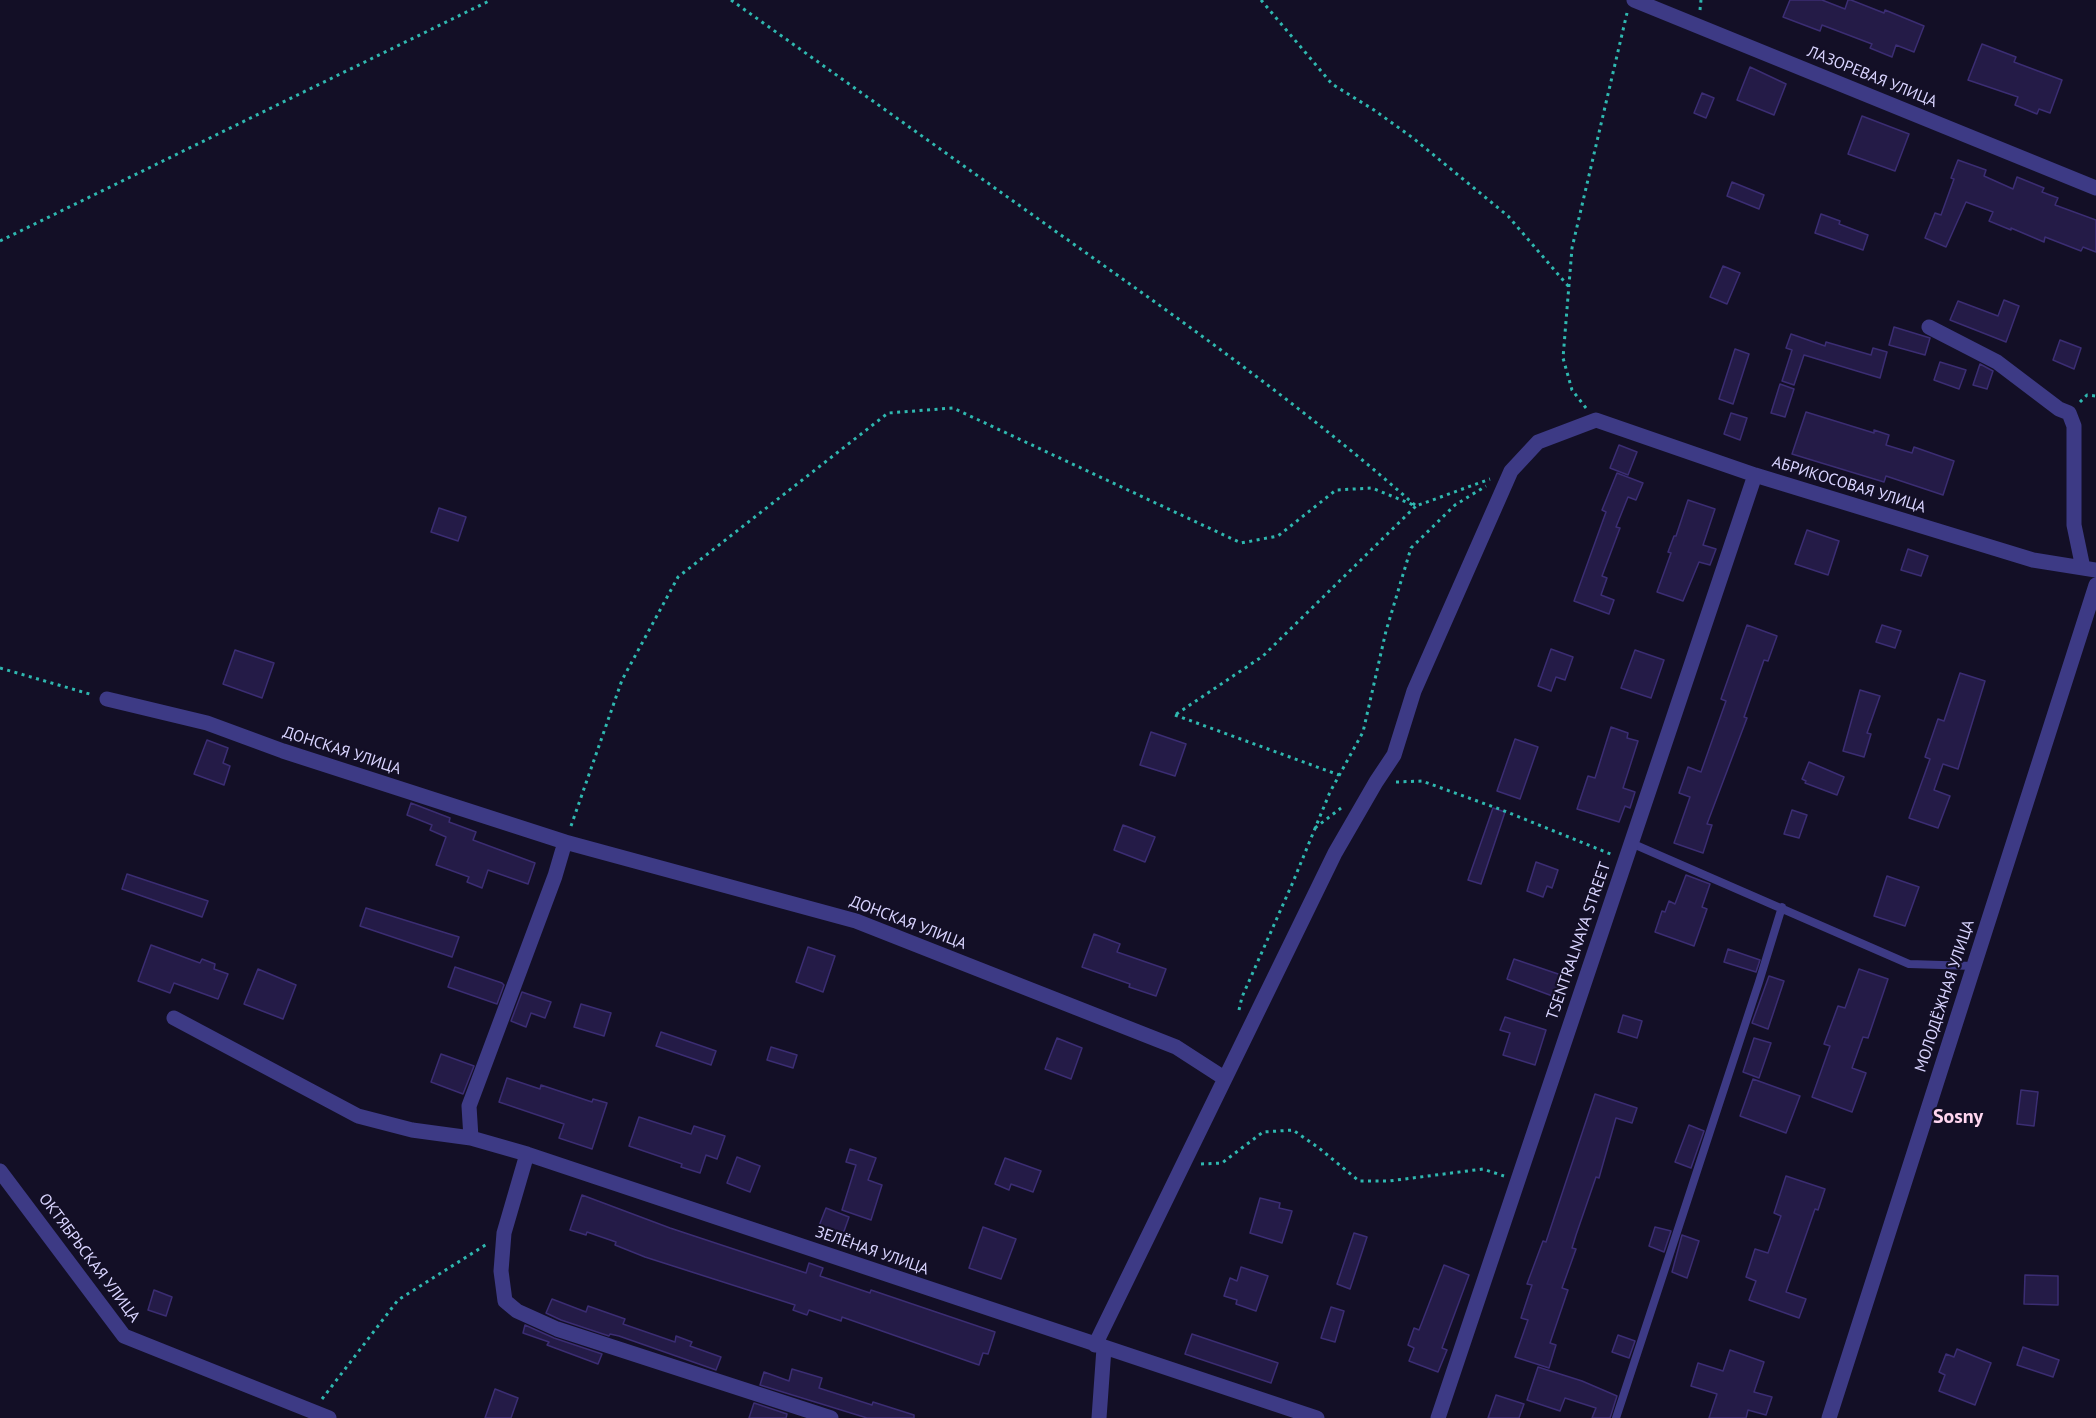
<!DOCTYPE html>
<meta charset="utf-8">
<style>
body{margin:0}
canvas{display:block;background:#130f26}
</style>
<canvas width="2096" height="1418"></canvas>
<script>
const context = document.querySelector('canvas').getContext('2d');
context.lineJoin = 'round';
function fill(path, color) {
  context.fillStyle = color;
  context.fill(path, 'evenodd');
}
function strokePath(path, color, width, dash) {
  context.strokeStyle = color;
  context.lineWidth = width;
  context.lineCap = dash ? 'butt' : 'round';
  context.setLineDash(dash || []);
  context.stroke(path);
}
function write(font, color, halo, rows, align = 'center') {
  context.font = font + ' "PT Sans",sans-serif';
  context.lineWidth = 4.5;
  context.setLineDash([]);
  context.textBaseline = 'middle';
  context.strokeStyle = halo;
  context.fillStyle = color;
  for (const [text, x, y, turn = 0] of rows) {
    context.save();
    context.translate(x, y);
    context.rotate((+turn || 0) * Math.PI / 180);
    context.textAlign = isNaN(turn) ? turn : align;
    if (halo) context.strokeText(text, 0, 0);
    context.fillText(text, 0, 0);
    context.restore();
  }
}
const building = new Path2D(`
 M1790,0H1822L1845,9L1848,0H1851L1884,13L1885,10L1924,26L1914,52L1896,45L1892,57L1870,48L1872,44L1822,25L1820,31L1783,17Z
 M1982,44L2016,57L2014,62L2062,80L2050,113L2039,109L2037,114L2015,105L2018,97L1968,80Z
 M1750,67L1786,84L1774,115L1737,100Z
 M1702,93L1714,98L1706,118L1694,113Z
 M1862,116L1909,134L1895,171L1848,154Z
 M1958,160L1986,170L1984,176L2013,189L2017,177L2044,188L2042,192L2058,198L2055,205L2096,220V252L2083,247L2081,251L2045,237L2044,242L2011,228V230L1989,221L1993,212L1966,202L1946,247L1925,238L1935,213L1941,215L1954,179L1951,178Z
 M1732,182L1764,195L1759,209L1727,196Z
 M1821,214L1840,221L1839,224L1868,235L1863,250L1815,233Z
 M1723,266L1740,273L1727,304L1710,297Z
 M2004,300L2019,306L2006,342L1950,320L1958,301L1998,316Z
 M1894,327L1930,338L1925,355L1889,345Z
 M1791,334L1825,346L1826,342L1871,355L1873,348L1887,352L1880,378L1804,355L1794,385L1782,381L1792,350L1786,348Z
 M2060,340L2081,348L2074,369L2053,360Z
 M1735,349L1749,354L1733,404L1719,399Z
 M1940,362L1966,370L1959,389L1934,380Z
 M1980,364L1993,371L1987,389L1973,385Z
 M1780,384L1794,389L1785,417L1771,413Z
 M1806,412L1874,433V430L1889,435L1886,445L1912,453L1914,447L1954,461L1943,495L1886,476L1884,482L1792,454Z
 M1731,413L1747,418L1740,440L1724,434Z
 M1619,445L1637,452L1628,475L1610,468Z
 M1617,473L1643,483L1636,500L1628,497L1616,527L1620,528L1602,576L1607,578L1601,595L1614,600L1609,614L1574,601L1606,512L1602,510Z
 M1688,500L1715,509L1703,545L1716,549L1710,565L1699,562L1683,601L1657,592L1671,553L1668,552L1674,536H1676Z
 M439,508L466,517L458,541L431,532Z
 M1807,530L1839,541L1828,575L1795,564Z
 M1908,549L1928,556L1921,576L1901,570Z
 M1747,625L1777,636L1768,661L1764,660L1744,717L1747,718L1707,824L1712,825L1703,853L1674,843L1690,797L1679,793L1688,767L1701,772L1726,701L1721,699Z
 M1882,625L1901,631L1895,648L1876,642Z
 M1551,649L1573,657L1565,680L1556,677L1551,691L1538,686Z
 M235,650L274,663L262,698L223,684Z
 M1635,650L1664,660L1651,698L1621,688Z
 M1960,673L1985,681L1958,769L1943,764L1934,790L1950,796L1938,828L1909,818L1930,759L1925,757L1938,719L1944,721Z
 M1860,690L1880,696L1867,733L1871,734L1864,757L1843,751Z
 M1611,727L1628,733L1627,738L1638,741L1623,788L1635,792L1630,808L1625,806L1619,822L1577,809L1588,776L1595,778Z
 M1151,732L1186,744L1175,776L1140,765Z
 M1515,739L1538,747L1520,799L1497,791Z
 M207,740L228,748L223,763L230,766L224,785L194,774Z
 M1809,762L1844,777L1837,795L1805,783L1806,781L1802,779Z
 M411,803L450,818L449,822L476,832L473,840L535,863L528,884L488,870L482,888L467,882L469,877L436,865L446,837L430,830L432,825L407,815Z
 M1493,808L1505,812L1481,884L1468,880Z
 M1792,810L1807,815L1799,838L1784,834Z
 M1123,825L1155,837L1145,862L1114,850Z
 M1536,862L1558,870L1552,888L1547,886L1543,897L1527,891Z
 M127,874L208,901L202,917L122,889Z
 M1686,875L1710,884L1702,907L1707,909L1694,946L1655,932L1662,911L1665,912L1669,901L1675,904Z
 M1887,876L1919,887L1905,926L1874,916Z
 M366,908L459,937L452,957L360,926Z
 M1094,934L1120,944L1117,952L1166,969L1156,996L1129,987L1130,984L1082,967Z
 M151,945L200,963L202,959L215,964L214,969L228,974L218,999L174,983L170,993L138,981Z
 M808,947L835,956L823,992L796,982Z
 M1728,949L1760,960L1756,972L1724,962Z
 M1514,959L1561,975L1555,997L1507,979Z
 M455,967L502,983L504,985L497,1004L448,987Z
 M258,969L296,985L283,1019L244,1004Z
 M1859,969L1888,979L1868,1038L1863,1037L1852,1068L1866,1073L1852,1112L1812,1097L1830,1046L1824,1044L1838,1006L1845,1008Z
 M1769,976L1784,981L1768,1029L1752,1023Z
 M522,992L551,1002L545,1018L531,1013L526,1027L511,1021Z
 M581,1004L611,1013L604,1036L574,1027Z
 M1623,1015L1642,1021L1637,1038L1618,1032Z
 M1505,1017L1546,1030L1535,1065L1503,1055L1510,1033L1500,1030Z
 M661,1032L716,1051L711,1065L656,1046Z
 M1057,1038L1082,1048L1071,1079L1045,1069Z
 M1754,1038L1771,1043L1759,1078L1743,1072Z
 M771,1047L797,1055L793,1068L767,1060Z
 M441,1054L474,1066L463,1094L431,1082Z
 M507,1078L540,1089L541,1085L592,1102L593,1099L607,1103L592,1149L559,1138L564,1124L499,1102Z
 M1753,1079L1800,1096L1786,1133L1740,1116Z
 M2021,1090L2038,1092L2034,1126L2017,1124Z
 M1595,1094L1637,1108L1632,1123L1616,1118L1599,1178L1596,1177L1576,1235L1572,1248L1576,1249L1562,1288L1568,1290L1550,1343L1556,1345L1549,1368L1515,1357L1528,1320L1521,1318L1532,1285L1527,1284L1543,1241L1546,1242Z
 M639,1117L691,1134L694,1126L725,1136L717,1159L706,1155L700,1173L681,1167L682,1164L629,1146Z
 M1689,1125L1704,1131L1691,1168L1675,1162Z
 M850,1149L876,1158L868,1180L882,1185L871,1220L842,1210L856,1165L846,1162Z
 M737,1157L760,1166L750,1192L727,1183Z
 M1005,1158L1041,1171L1033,1192L1011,1184L1009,1190L995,1184Z
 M1786,1176L1825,1189L1818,1210L1815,1209L1786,1292L1806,1299L1799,1318L1749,1300L1756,1281L1746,1277L1755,1249L1768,1253L1781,1216L1774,1213Z
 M582,1195L670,1228L806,1273L809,1263L823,1268L820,1276L870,1293L871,1290L995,1332L988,1354L983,1353L979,1365L842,1317L841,1321L809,1310L807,1315L793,1310L795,1305L645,1257L615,1245L616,1242L587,1232L586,1235L570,1230Z
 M1260,1198L1280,1203L1279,1208L1292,1211L1282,1243L1250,1233Z
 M826,1208L849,1217L843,1234L819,1226Z
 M983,1227L1016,1239L1001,1279L969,1268Z
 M1655,1227L1671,1231L1664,1252L1649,1246Z
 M1354,1233L1367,1237L1350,1289L1337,1284Z
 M1682,1235L1699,1241L1687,1278L1672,1272Z
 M1444,1265L1469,1275L1442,1348L1447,1350L1438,1372L1409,1361L1414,1348L1408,1345L1414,1328L1419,1330Z
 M1241,1267L1268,1276L1256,1311L1236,1304L1237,1300L1224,1296L1230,1278L1237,1281Z
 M2025,1275L2058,1276V1305L2024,1304Z
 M154,1290L172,1297L166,1316L148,1310Z
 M552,1299L586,1312L588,1306L625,1319L623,1324L675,1342L676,1336L692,1342L690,1346L721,1357L716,1370L619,1336L610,1334L609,1336L561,1320L546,1313Z
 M1331,1307L1344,1311L1335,1342L1321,1338Z
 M525,1325L554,1338L602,1354L598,1364L547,1345L549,1342L523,1333Z
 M1192,1334L1278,1363L1271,1383L1185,1354Z
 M1618,1335L1635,1341L1629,1358L1612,1352Z
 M2023,1347L2059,1360L2053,1377L2017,1365Z
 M1957,1349L1991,1363L1975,1405L1939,1391L1945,1375L1939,1372L1946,1354L1954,1357Z
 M1730,1350L1764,1362L1754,1392L1772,1397L1766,1415L1748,1410L1746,1418H1709L1717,1394L1691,1386L1698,1363L1723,1371Z
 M1538,1367L1582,1381L1617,1396L1610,1418H1592L1596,1408L1565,1398L1560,1411L1527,1400Z
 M792,1369L822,1378L819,1388L872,1405L873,1402L914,1415V1418H867L760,1385L764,1372L789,1381Z
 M495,1389L518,1398L511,1418H485Z
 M1496,1395L1524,1404L1519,1418H1488Z
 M754,1403L787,1414L786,1418H749Z`);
const path = new Path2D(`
 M731,0C848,83 965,167 1082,250C1196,331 1311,413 1416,506L1490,479
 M1261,0L1332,84L1374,110L1413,138L1508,216L1569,287
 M1700,10L1701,0
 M0,241L491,0
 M2080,402L2087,395L2096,396
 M1586,408L1572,390L1563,358L1572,248L1627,13
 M0,668L93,695
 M1175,715L1339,775
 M1396,782L1422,781L1502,810L1613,855
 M571,826L622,680L678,577L888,413L953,408L1241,543L1278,536L1336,490L1372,488L1416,506L1263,656L1175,715
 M1315,828L1341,808
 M1239,1010L1242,997L1293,882L1330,792L1363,732L1386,631L1411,548L1455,505L1486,486
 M1201,1164L1222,1163L1263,1132L1293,1130L1319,1148L1359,1181H1389L1483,1169L1504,1176
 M322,1399L398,1300L487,1244`);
const service = new Path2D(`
 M1631,843L1909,964L1974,966
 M1616,1418L1759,982L1782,907`);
const minor = new Path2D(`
 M1634,0L2096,188
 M1929,327L1997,362L2059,409L2069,413L2074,426V525L2083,568
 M107,699L207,723L283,751L565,842L555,876L469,1106L471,1138
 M565,842L856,921L1176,1047L1224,1078
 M174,1018L358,1116L412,1130L471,1138L527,1154L1317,1418
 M527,1154L504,1233L501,1271L505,1301L517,1311L557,1329L831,1418
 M0,1171L124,1336L329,1418
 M1095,1345L1335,853L1376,782L1394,755L1414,691L1511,471L1538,442L1596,420L1755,475L2033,560L2096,570
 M1099,1418L1104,1348
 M1438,1418L1755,475
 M1829,1418L2096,585`);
const streetNames = [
 ["ЛАЗОРЕВАЯ УЛИЦА",1872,77,22],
 ["АБРИКОСОВАЯ УЛИЦА",1849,485,17],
 ["ДОНСКАЯ УЛИЦА",342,751,18],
 ["ДОНСКАЯ УЛИЦА",908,923,21],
 ["TSENTRALNAYA STREET",1579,941,-71],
 ["МОЛОДЁЖНАЯ УЛИЦА",1945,996,-72],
 ["ЗЕЛЁНАЯ УЛИЦА",872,1251,19],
 ["ОКТЯБРЬСКАЯ УЛИЦА",89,1258,53]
];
const quarterNames = [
 ["Sosny",1958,1117]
];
fill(building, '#241b47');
strokePath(building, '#3b2d73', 1.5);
strokePath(path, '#2fb8b0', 3, [3, 4.5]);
strokePath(service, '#3d3a85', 8);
strokePath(minor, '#3d3a85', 15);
write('16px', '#d9d4ff', '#130f26', streetNames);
write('bold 20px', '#ffd6f0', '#130f26', quarterNames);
</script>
